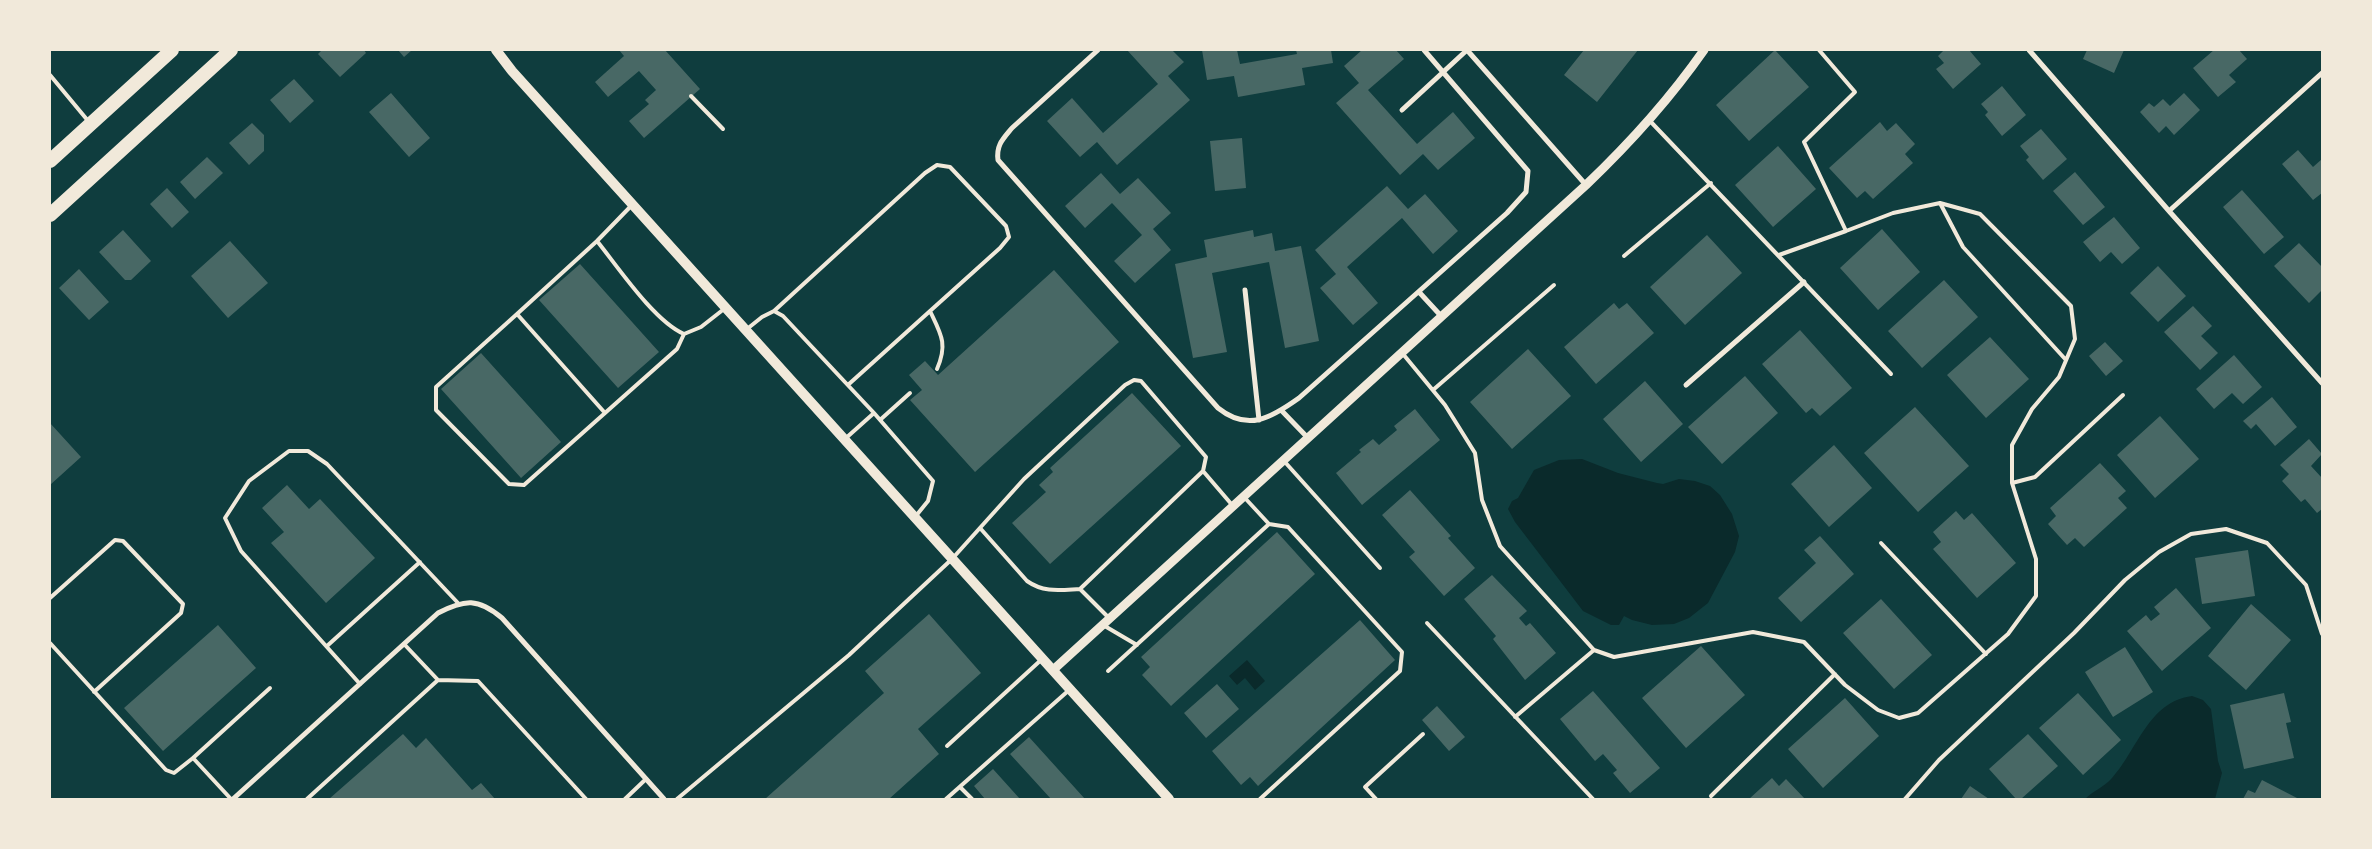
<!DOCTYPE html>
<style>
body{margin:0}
#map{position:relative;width:2372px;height:849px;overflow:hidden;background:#0f3d3e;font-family:Overpass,sans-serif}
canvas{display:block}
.frame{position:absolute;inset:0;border:51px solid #f1e9da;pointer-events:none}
</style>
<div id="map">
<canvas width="2372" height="849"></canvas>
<div class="frame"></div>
</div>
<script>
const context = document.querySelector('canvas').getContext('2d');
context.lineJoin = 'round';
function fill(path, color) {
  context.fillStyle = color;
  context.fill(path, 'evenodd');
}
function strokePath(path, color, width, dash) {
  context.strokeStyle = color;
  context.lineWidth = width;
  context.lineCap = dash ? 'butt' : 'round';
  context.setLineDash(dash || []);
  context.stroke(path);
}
const water = new Path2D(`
 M1582,459L1618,473L1657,483L1663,484L1679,479L1695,481L1710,486L1720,495L1732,514L1739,536L1735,552L1708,603L1689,618L1674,624L1652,625L1632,620L1624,616L1619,625H1611L1583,611L1515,522L1508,509L1512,501L1518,498L1534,470L1559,460Z
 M1247,660L1265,681L1255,690L1245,678L1237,685L1229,676Z
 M2192,696L2203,700L2211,709L2218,761L2222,773L2215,799H2085C2093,791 2104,787 2112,778C2138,749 2148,702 2192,696Z`);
const building = new Path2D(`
 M322,50H364L366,53L340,77L318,54Z
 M398,50H412L404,57Z
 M619,50H665L700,89L644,138L629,121L649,104L645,100L656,90L639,71L608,97L595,82L624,56Z
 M1127,50H1172L1184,62L1168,76L1190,100L1117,165L1097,142L1080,157L1047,121L1072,98L1103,133L1158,84Z
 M1202,50H1237L1240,64L1297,54L1296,50H1331L1333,63L1302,68L1305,85L1238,97L1234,76L1207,80Z
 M1362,50H1396L1404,59L1368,90L1417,144L1453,112L1475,138L1438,170L1423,154L1400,175L1336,103L1359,83L1344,66Z
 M1584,50H1638L1597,102L1564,75Z
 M1775,50L1809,87L1749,141L1716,105Z
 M1944,50H1969L1981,64L1953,89L1936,69L1944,63L1938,56Z
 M2087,50H2124L2114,73L2083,59Z
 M2214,50H2239L2247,59L2229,75L2236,82L2218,97L2193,68Z
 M294,79L314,101L290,123L270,100Z
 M2002,86L2026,115L2002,136L1985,115L1988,112L1981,104Z
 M391,93L430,138L409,157L369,112Z
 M2184,93L2200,110L2174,135L2166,126L2159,133L2140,112L2149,103L2154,107L2163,99L2170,106Z
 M1880,122L1887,131L1896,123L1915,144L1905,154L1913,163L1873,199L1865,191L1857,198L1829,168Z
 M252,123L264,135V151L249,165L229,143Z
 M2041,129L2067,159L2043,180L2026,160L2029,157L2020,146Z
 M1242,138L1246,188L1215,191L1210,141Z
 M1778,146L1816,189L1773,227L1735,185Z
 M2298,150L2313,167L2322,159V193L2313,200L2282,164Z
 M207,157L223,173L195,199L180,182Z
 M2075,172L2105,207L2083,225L2053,191Z
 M1101,173L1120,194L1138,178L1171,213L1153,229L1171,250L1135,283L1114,261L1142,235L1112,203L1085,228L1065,206Z
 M1387,186L1408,209L1425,194L1458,231L1433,254L1402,218L1347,267L1378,303L1353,325L1320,288L1336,274L1315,250Z
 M167,188L189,212L172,228L150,204Z
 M2242,190L2284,237L2264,254L2223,207Z
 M2114,217L2140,248L2122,264L2111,252L2100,262L2083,242Z
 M1882,229L1920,272L1878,310L1840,268Z
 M123,230L151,261L131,280H125L99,252Z
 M1253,230L1254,237L1272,233L1275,251L1301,246L1319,341L1285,348L1269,262L1212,273L1227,352L1193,358L1175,264L1207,257L1204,240Z
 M1707,235L1742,273L1685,325L1650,287Z
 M230,241L268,283L228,318L191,276Z
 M2299,243L2322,267V290L2309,303L2274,266Z
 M580,264L659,352L618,388L539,300Z
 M2158,266L2186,296L2158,322L2130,293Z
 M79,269L109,302L89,320L59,288Z
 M1054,270L1119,342L975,472L910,400L922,390L909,375L925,361L938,375Z
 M1944,280L1978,317L1922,368L1888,331Z
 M1614,303L1619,309L1627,303L1654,333L1596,384L1564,347Z
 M2193,306L2212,326L2201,336L2218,353L2200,370L2164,332Z
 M1800,330L1852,388L1820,416L1812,408L1806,413L1762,364Z
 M1990,337L2029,379L1986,418L1947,375Z
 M2105,342L2123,361L2106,376L2089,356Z
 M1528,349L1571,396L1512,449L1470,402Z
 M481,353L561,442L521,478L441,389Z
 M2234,355L2262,387L2243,404L2232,393L2214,409L2196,389Z
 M1745,376L1778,413L1722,464L1688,427Z
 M1645,381L1683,424L1641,462L1603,419Z
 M1132,393L1181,446L1050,564L1012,523L1046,492L1039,485L1053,472L1050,468Z
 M2272,397L2297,427L2275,446L2256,424L2251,429L2243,421Z
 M1915,407L1969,466L1918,512L1864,453Z
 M1415,409L1440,440L1362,505L1336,473L1361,452L1359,450L1373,439L1379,445L1397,430L1394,426Z
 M2160,416L2199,459L2155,498L2117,455Z
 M50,423L81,457L50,485Z
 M2309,439L2322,454L2311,466L2322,478V509L2317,513L2305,499L2301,502L2282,481L2289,474L2280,465Z
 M1834,445L1872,488L1829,527L1791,484Z
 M2100,463L2126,491L2118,498L2127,508L2084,547L2075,538L2067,545L2048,524L2056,516L2050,508Z
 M287,485L309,509L320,499L375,558L326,603L271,543L284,532L262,508Z
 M1410,490L1451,536L1448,538L1475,568L1444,596L1409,557L1415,552L1382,515Z
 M1956,511L1964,520L1972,513L2016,563L1977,598L1933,549L1941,542L1933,532Z
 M1277,532L1315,574L1171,706L1142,675L1150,667L1141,657Z
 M1820,536L1854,574L1801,622L1778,598L1816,563L1804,550Z
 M2248,550L2255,596L2202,604L2195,558Z
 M1492,575L1527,611L1519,618L1526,626L1530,623L1556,653L1525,680L1493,639L1496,636L1464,599Z
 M2176,588L2211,628L2162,671L2127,631L2146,615L2151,621L2160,614L2154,607Z
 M1881,599L1932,655L1894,689L1843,633Z
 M2251,604L2291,640L2246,690L2208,656Z
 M929,614L981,673L918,729L939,754L889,799H765L884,693L865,671Z
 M1360,620L1395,660L1258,786L1250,777L1241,785L1212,751Z
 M218,625L256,668L163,751L124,708Z
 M1701,646L1745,695L1686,748L1642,698Z
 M2125,647L2153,692L2113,717L2085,672Z
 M1217,684L1239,709L1206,738L1184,713Z
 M1593,691L1660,768L1630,793L1613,773L1617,770L1603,754L1595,761L1560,719Z
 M2078,693L2121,740L2083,775L2039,728Z
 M2284,693L2291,722L2286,723L2294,758L2244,769L2230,705Z
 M1845,698L1879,736L1823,788L1788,749Z
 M1437,706L1465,737L1449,751L1422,720Z
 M403,734L416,748L426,738L472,790L481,783L495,799H329Z
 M2028,734L2058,766L2021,799H2016L1989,769Z
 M1029,737L1085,799H1051L1010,754Z
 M993,769L1020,799H985L974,786Z
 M1772,778L1779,786L1786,779L1805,799H1749Z
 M2262,780L2299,799H2243L2248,790L2255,793Z
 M1970,786L1989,799H1961Z`);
const service = new Path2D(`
 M50,75L89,122
 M691,96L723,129
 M1650,121L1891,374
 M1940,203L1963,247L2066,360
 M631,206L597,241L517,314L605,413L677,349L684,334L701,327L724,309
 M597,241C618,267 654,321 684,334
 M1779,255L1846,231
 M1624,256L1711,183
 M774,311L925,173L937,165L950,167L1006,226L1009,237L1000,248L849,384
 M930,311C941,334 948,344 937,369
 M517,314L436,387V410L509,484L524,485L605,413
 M747,329L762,317L774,311L783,316L874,413
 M1403,354L1445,405L1475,453L1482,500L1500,546L1594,650L1614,657L1753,632L1804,642L1845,685L1878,710L1899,718L1918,713L2008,634L2036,596V559L2012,483V445L2032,409L2059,377L2075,339L2071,306L1980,214L1940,203L1893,213L1846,231L1804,142L1855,92L1819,50
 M1433,390L1554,285
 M880,420L910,393
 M846,438L874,413L933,481L928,501L915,517
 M1284,461L1380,568
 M2012,483L2035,477L2123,395
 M1244,497L1269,524
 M980,528L1027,581C1044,593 1060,590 1080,589
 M1881,543L1986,654
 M50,598L115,540L123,541L183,604L181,613L94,692
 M1109,618L1080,589L1203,471
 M1427,623L1593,799
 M1103,625L1137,645
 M50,643L166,770L174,773L193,758L231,799
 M327,646L420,562
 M1108,671L1269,524L1288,527L1402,652L1400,671L1260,799
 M438,680L478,681L586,799
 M360,684L241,551L225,518L249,481L289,451H308L327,464L458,603
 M1515,717L1594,650
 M947,746L1041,660
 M193,758L270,688
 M960,787L972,799
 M1711,796L1835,674
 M307,799L438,680L404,644
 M625,799L646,779
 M677,799L849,655L952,559L1024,479L1125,385L1134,380L1141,381L1206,457L1203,471L1233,506
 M946,799L1068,691
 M1376,799L1365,787L1423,734
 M1905,799L1939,760L2074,633L2125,580L2159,552L2191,534L2226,529L2267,543L2306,585L2322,634`);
const minor = new Path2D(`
 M1098,50L1012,128C1003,139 996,145 998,160L1218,408C1248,432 1271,418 1299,398L1507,213L1526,192L1528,171L1424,50
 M1467,50L1586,185
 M2029,50L2169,211L2322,383
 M1402,110L1467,50
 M2169,211L2322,73
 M1245,290L1259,420
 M1419,292L1442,317
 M1686,385L1804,282
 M1281,410L1308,438
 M233,799L438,613C465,599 478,598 502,618L664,799`);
const tertiary = new Path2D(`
 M1053,670L1586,185C1630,143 1669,100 1704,50`);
const secondary = new Path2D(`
 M496,50L512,71L1169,799`);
const trunk = new Path2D(`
 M50,161L172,50
 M50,215L231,50`);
fill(water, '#0a2a2b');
fill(building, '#486865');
strokePath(service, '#f1e9da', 4);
strokePath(minor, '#f1e9da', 5);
strokePath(tertiary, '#f1e9da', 9);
strokePath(secondary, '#f1e9da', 10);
strokePath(trunk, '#f1e9da', 14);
</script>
